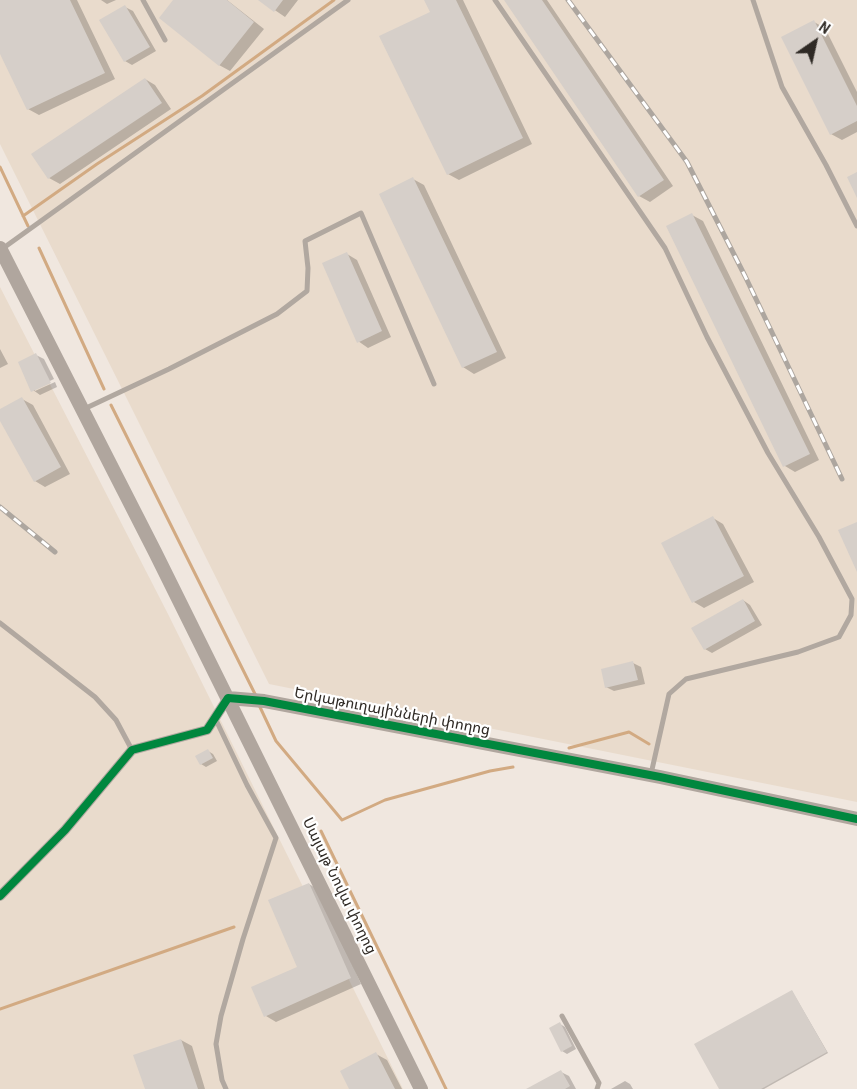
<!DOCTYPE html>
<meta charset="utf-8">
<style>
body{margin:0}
#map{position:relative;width:857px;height:1089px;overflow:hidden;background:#f0e7df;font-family:"Archivo Narrow",sans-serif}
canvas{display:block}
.north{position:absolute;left:785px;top:12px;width:60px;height:60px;-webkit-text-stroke:4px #fff;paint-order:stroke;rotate:34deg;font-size:16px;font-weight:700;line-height:24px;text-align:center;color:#2f2a25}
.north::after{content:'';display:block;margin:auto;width:21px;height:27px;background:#2f2a25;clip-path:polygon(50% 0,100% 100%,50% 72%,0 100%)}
</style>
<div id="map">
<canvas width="857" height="1089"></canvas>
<div class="north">N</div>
</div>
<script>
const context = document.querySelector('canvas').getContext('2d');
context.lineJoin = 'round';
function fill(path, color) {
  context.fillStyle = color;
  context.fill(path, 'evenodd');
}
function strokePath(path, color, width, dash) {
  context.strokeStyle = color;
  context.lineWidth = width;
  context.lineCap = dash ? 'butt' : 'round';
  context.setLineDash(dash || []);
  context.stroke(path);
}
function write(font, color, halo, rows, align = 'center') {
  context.font = font + ' "Archivo Narrow","Noto Sans Armenian",sans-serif';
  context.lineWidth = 4.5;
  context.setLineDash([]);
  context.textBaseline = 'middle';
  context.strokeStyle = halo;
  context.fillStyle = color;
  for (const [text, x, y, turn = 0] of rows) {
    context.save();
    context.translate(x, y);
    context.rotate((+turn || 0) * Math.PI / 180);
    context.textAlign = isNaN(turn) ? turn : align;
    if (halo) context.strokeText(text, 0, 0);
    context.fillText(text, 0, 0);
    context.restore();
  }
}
const built = new Path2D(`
 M0,0H857V802L269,684L0,144Z
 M0,287L168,614L403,1089H0Z`);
const shadow = new Path2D(`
 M0,0H77L115,79L39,115L28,109L0,51Z
 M101,0H116L107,4Z
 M175,0H227L264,29L230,71L219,65Z
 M260,0H298L285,17Z
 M426,0H463L532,144L459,180L448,174L432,12Z
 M505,0H547L673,186L650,202L639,196Z
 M125,7L133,11L156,51L132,65L125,61Z
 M814,22L825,28L857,92V132L842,140L831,134Z
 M145,79L155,85L171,109L60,184L49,178L33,155Z
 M413,179L424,185L506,358L474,374L463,367L381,195Z
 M692,215L703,221L819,460L795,472L785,466Z
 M347,254L357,260L391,337L368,348L358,341Z
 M0,349L8,364L0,368Z
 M36,355L44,359L54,379L35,388V391L55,382L57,387L40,395L33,390Z
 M22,399L33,405L70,474L45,487L35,481L0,418V411Z
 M713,518L723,524L754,582L704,608L694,602Z
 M743,600L750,605L762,625L712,653L705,649Z
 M633,663L641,667L645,684L614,691L606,687Z
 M208,751L213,754L217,761L206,767L201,764Z
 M309,884L319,890L361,984L276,1022L266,1016L299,967Z
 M792,991L828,1053L764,1089H721Z
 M560,1024L565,1027L576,1049L567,1054L562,1051Z
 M181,1040L192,1046L205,1089H146Z
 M376,1054L387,1060L402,1089H351Z
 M561,1072L569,1076L576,1089H529Z
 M625,1081L630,1084L633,1089H611Z`);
const stream = new Path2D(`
 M0,167L28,226
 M23,216L97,164L202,96L334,0
 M39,248L104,389
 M111,405L256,696
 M259,705L276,741L342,820L385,800L490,771L513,767
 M569,748L629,732L649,744
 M321,831L446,1089
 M0,1009L234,927`);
const building = new Path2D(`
 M0,0H70L105,73L27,110L0,54Z
 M173,0H227L254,22L219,66L159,18Z
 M258,0H283L274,12Z
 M424,0H456L523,138L447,175L379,36L430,12Z
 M504,0H542L664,180L638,197Z
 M125,5L150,47L124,62L99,20Z
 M814,20L857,106V121L830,135L781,37Z
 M145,78L162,103L48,179L31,154Z
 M857,172V198L847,177Z
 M413,177L497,352L462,368L379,194Z
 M692,213L810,454L783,467L666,226Z
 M347,252L382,331L357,343L322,263Z
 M36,353L51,383L31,392L18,362Z
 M22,397L61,467L34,482L0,421V409Z
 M713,516L744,576L692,603L661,543Z
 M857,522V572L838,530Z
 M743,599L755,621L704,650L691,628Z
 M633,661L638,680L605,688L601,669Z
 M208,749L213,758L200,765L195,756Z
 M309,883L351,978L264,1017L251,987L297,967L268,900Z
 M792,990L827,1052L761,1089H719L694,1044Z
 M560,1022L572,1046L561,1052L549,1028Z
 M181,1039L198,1089H145L133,1055Z
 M376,1052L395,1089H349L340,1071Z
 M561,1070L570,1086L565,1089H526Z`);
const lane = new Path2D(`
 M143,0L165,40
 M495,0L665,248L707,337L768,453L819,537L852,599L851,615L839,637L798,652L686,679L669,694L651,774
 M753,0L782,87L826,165L857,226
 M2,249L348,0
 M84,409L169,369L277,314L307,291L308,268L305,241L361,213L434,384
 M0,623L95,697L116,720L132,750
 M215,718L247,785L276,838L243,939L221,1016L216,1044L222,1080L226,1089
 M562,1016L599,1083L597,1089`);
const street = new Path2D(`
 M0,896L65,830L132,750L207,730L228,698`);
const secondary = new Path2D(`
 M0,248L155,552L421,1089
 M228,698L264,701L660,777L857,819`);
const rail = new Path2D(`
 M568,0L687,162L745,276L842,479
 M0,507L55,552`);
const cycleway = new Path2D(`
 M0,896L65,830L132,750L207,730L228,698L264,701L660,777L857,819`);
const streetNames = [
 ["Երկաթուղայինների փողոց",392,712,11],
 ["Սայաթ Նովա փողոց",339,886,64]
];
fill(built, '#e9dbcc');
fill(shadow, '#0003');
strokePath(stream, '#d2aa82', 3);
fill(building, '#d6cfc9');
strokePath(lane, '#b1a8a0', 5);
strokePath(street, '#b1a8a0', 10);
strokePath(secondary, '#b0a69e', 14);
strokePath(rail, '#ada69f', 5);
strokePath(rail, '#fff', 3, [9]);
strokePath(cycleway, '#00873e', 8);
write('15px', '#2f2a25', '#fff', streetNames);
</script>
